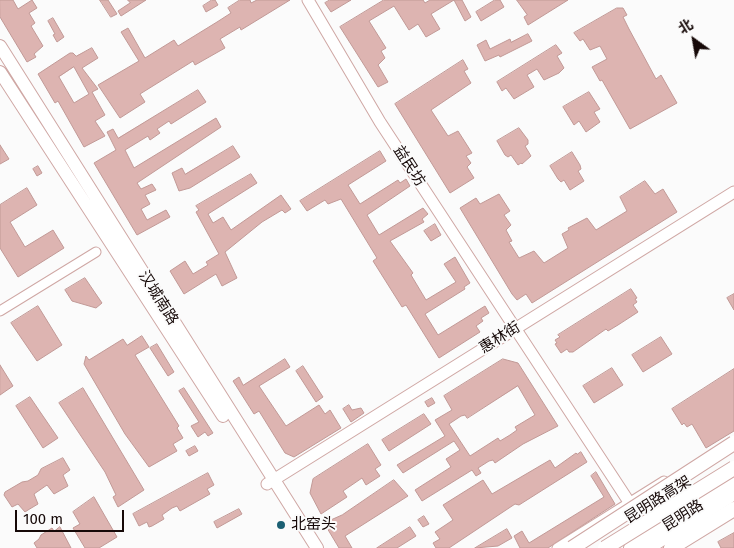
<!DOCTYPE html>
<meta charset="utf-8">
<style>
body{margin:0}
#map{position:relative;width:734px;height:548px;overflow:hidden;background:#fbfbfb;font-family:"Fira Sans","Noto Sans SC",sans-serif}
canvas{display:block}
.north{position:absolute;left:669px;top:15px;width:50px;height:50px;-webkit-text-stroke:4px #fbfbfb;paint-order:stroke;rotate:328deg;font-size:14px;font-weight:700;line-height:20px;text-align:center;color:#160908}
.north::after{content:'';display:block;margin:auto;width:18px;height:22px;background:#160908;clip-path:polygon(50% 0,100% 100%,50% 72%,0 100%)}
.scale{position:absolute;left:15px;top:510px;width:109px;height:22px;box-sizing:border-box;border:2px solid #160908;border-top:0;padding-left:6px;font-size:15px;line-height:18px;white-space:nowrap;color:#160908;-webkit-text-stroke:4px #fbfbfb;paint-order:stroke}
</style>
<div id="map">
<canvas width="734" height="548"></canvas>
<div class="north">北</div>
<div class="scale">100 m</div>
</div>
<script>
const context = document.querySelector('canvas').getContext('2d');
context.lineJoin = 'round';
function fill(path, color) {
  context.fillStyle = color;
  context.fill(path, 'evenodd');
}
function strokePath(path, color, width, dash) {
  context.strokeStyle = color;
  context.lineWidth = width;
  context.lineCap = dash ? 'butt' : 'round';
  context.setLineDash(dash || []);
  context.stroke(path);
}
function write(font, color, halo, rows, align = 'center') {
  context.font = font + ' "Fira Sans","Noto Sans SC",sans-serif';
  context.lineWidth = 4;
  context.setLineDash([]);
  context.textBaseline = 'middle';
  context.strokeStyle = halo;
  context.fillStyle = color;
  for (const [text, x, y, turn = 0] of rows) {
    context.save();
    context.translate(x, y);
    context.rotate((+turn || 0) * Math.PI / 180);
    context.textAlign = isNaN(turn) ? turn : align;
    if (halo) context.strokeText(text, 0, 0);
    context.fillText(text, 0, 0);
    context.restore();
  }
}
const building = new Path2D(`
 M0,0H13L18,9L32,0L37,8L29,13L35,23L31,26L43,46L34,54L36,57L27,62L0,17Z
 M100,0H108L117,14L111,17Z
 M128,0H146L121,16L118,11L130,3Z
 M212,0H215L218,5L206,12L203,6Z
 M240,0H250L251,3L257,0H290L241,30L240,27L220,39L225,48L195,65L193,61L140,94L145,102L120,118L98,85L139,61L121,32L128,28L145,58L174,40L178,46L217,22L231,13L228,8Z
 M330,0H351L331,12L325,3Z
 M384,0H423L425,3L430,0H462L471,17L465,21L454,0L431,14L440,29L426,37L418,24L409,30L394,6L369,21L386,48L381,51L385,58L378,65L388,82L378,87L340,27Z
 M495,0H500L504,7L481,21L476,12Z
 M517,0H568L528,25L524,17L527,15Z
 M617,8H623L627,15L623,17L629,29L656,79L661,75L677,103L630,129L602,80L600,81L592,67L607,59L600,46L590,50L583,39L580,41L574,33Z
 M53,18L64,37L57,42L53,35L55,34L48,21Z
 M528,34L532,41L500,57L499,55L485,61L477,45L486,40L490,49L510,39L511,42Z
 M556,45L562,53L557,56L564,68L559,73L544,80L537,69L527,75L534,87L514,99L506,88L502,91L497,82Z
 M92,48L98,58L82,68L98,89L92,92L105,115L95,121L105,136L84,147L58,101L55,103L38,74L70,53H73L76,56ZM74,67L89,94L74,103L59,77Z
 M463,60L468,69L464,71L471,83L431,110L448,136L458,131L472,153L466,156L471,163L467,167L474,178L450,193L395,104Z
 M198,90L206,102L171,124L169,121L157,129L160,133L150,140L148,136L125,150L134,168L216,118L221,127L137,183L141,189L152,184L156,190L145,195L150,204L141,209L147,220L166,210L170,217L137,235L94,163L116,150L107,132L113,129L118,138Z
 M589,92L600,109L594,112L600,122L586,132L579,121L574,125L563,107Z
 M519,128L528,140V144L525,146L531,156L522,164L521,163L518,165L511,155L508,157L505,155L497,141Z
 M0,145L9,159L0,164Z
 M233,146L240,157L190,188L179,191L172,173L182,168L185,174Z
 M380,151L386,161L348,185L360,204L398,180L400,183L406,179L410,186L367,215L379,235L423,208L428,214L422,219L424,222L390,241L413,273L411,275L426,300L456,282L444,264L455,257L470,283L464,287L465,289L425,314L438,335L485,306L489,313L481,318L483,321L476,326L480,332L439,358L406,305L402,307L373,261L377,258L341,199L328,204L325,200L307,211L300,201Z
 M572,152L580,165L581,169L578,171L584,181L570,190L564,180L561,182L558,179L550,166Z
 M38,166L42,173L37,176L33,169Z
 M251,174L257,183L208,214L213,223L223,217L231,230L281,195L291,209L285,213L282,210L262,222L225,252L237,278L222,286L216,274L184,294L170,271L185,261L193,274L208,265L206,262L219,254L196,212L199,210L196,206Z
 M645,181L655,194L663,189L677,212L532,303L526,294L517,300L512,294L460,208L476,198L480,204L499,194L510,211L504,215L511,225L506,230L512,241L509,242L519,258L534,251L544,263L568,248L562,234L569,230L568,228L587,218L596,230L627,211L620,197Z
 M27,188L37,205L10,222L25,247L53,230L64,248L18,277L0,248V205Z
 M435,224L441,235L431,241L424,231Z
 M85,278L102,303L96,308L72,301L65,290Z
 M631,289L637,298L635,299L637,302L633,305L638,312L618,325L608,331L606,329L573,352H569L567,349L561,353L555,344L557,343L555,340L560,337L558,335Z
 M734,294V310L727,298Z
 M38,306L62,345L37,361L11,323Z
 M142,336L149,347L135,355L179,426L177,428L183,438L173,444L177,451L149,467L125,434L84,364L86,356L89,360L123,339L127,345Z
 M661,337L672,354L643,372L632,355Z
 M157,344L174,372L168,376L150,348Z
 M285,359L290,367L259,386L286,426L319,405L325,414L330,410L341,428L294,457L285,453L259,411L254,414L233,381L239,377L243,385Z
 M503,359L518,363L558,426L523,444L495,463L493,460L489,461L478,468L481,473L476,476L472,470L422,501L415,490L451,467L446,459L460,450L454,441L403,473L397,465L445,436L435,420L452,410L444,396ZM518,386L535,415L515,427L517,430L510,435L500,441L498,438L470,456L449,424L461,416L465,415L467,418Z
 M0,365L13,386L0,395Z
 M303,366L323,397L316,402L296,371Z
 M612,368L623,385L594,403L583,386Z
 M734,369V431L706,448L692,424L687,427L684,423L682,425L672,409Z
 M83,388L144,490L118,507L113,497L116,495L105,472L59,403Z
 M184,388L213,433L208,436L205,432L198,437L191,426L199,422L179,391Z
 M30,397L58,438L43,448L16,406Z
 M432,398L435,403L428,407L425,402Z
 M349,405L352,410L361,408L364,413L351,422L343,409Z
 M424,414L431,424L389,451L382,440Z
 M368,444L381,465L375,469L380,476L366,485L362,478L343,491L347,497L321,514L310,493L313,479Z
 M195,446L198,451L189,456L186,451Z
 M581,452L587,462L519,505L515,504L449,548H436L433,543L440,539L435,532L453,520L443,505L483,480L492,494L550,460L555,468L576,453L577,454Z
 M63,458L70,470L63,475L68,486L54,494L47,485L34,494L38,504L28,510L25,512L18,504L12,507L4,495L5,492L22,482L28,481L38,475L41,469Z
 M596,472L615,504L548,548H520L514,536L522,531L529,543L604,497L591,476Z
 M208,473L214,485L207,489L210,494L180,511L177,506L172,508L162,515L164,519L152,526L149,527L147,522L139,526L133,514Z
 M394,480L408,496L345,536L352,548H339L324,523L342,515Z
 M94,497L117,537L99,548H85L73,528L80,524L73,512Z
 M239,509L242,514L217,528L214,522Z
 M424,516L429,524L423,527L418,520Z
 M60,527L71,548H37L34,543L39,539L41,535L52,528L54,531Z
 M410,527L416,536L397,548H377Z
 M507,529L512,538L498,546L475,548Z
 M734,533V548H721L718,542Z`);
const minor = new Path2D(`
 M0,311L96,252
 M557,548L664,481`);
const tertiary = new Path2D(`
 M308,0L380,122L629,502
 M267,484L734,192`);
const secondary = new Path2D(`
 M0,46L317,548
 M0,72L223,416`);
const primary = new Path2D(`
 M631,548L734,484
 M671,548L734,509`);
const trunk = new Path2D(`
 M647,548L734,493`);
const trunkBridge = new Path2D(`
 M572,548L734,443
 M605,548L734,468`);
const markers = [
 [281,525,5,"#1c6073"]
];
const streetNames = [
 ["益民坊",409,166,57],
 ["汉城南路",158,298,58],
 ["惠林街",500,338,-32],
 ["昆明路高架",658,500,-32],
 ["昆明路",683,516,-32]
];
const poiNames = [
 ["北窑头",291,525]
];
fill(building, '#ddb4b1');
strokePath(building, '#c19996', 1);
strokePath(minor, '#cfa7a4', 11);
strokePath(tertiary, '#cfa7a4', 13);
strokePath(secondary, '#cfa7a4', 14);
strokePath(primary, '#cfa7a4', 16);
strokePath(trunk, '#cfa7a4', 16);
strokePath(minor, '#fff', 9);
strokePath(tertiary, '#fff', 11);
strokePath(secondary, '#fff', 12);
strokePath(primary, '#fff', 14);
strokePath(trunk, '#fff', 14);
strokePath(trunkBridge, '#cfa7a4', 16, []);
strokePath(trunkBridge, '#fff', 14);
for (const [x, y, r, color] of markers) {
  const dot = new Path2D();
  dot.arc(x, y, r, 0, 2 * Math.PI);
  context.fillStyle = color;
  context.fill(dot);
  strokePath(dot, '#fbfbfb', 2);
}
write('15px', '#160908', '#fbfbfb', streetNames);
write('15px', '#160908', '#fbfbfb', poiNames, 'left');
</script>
